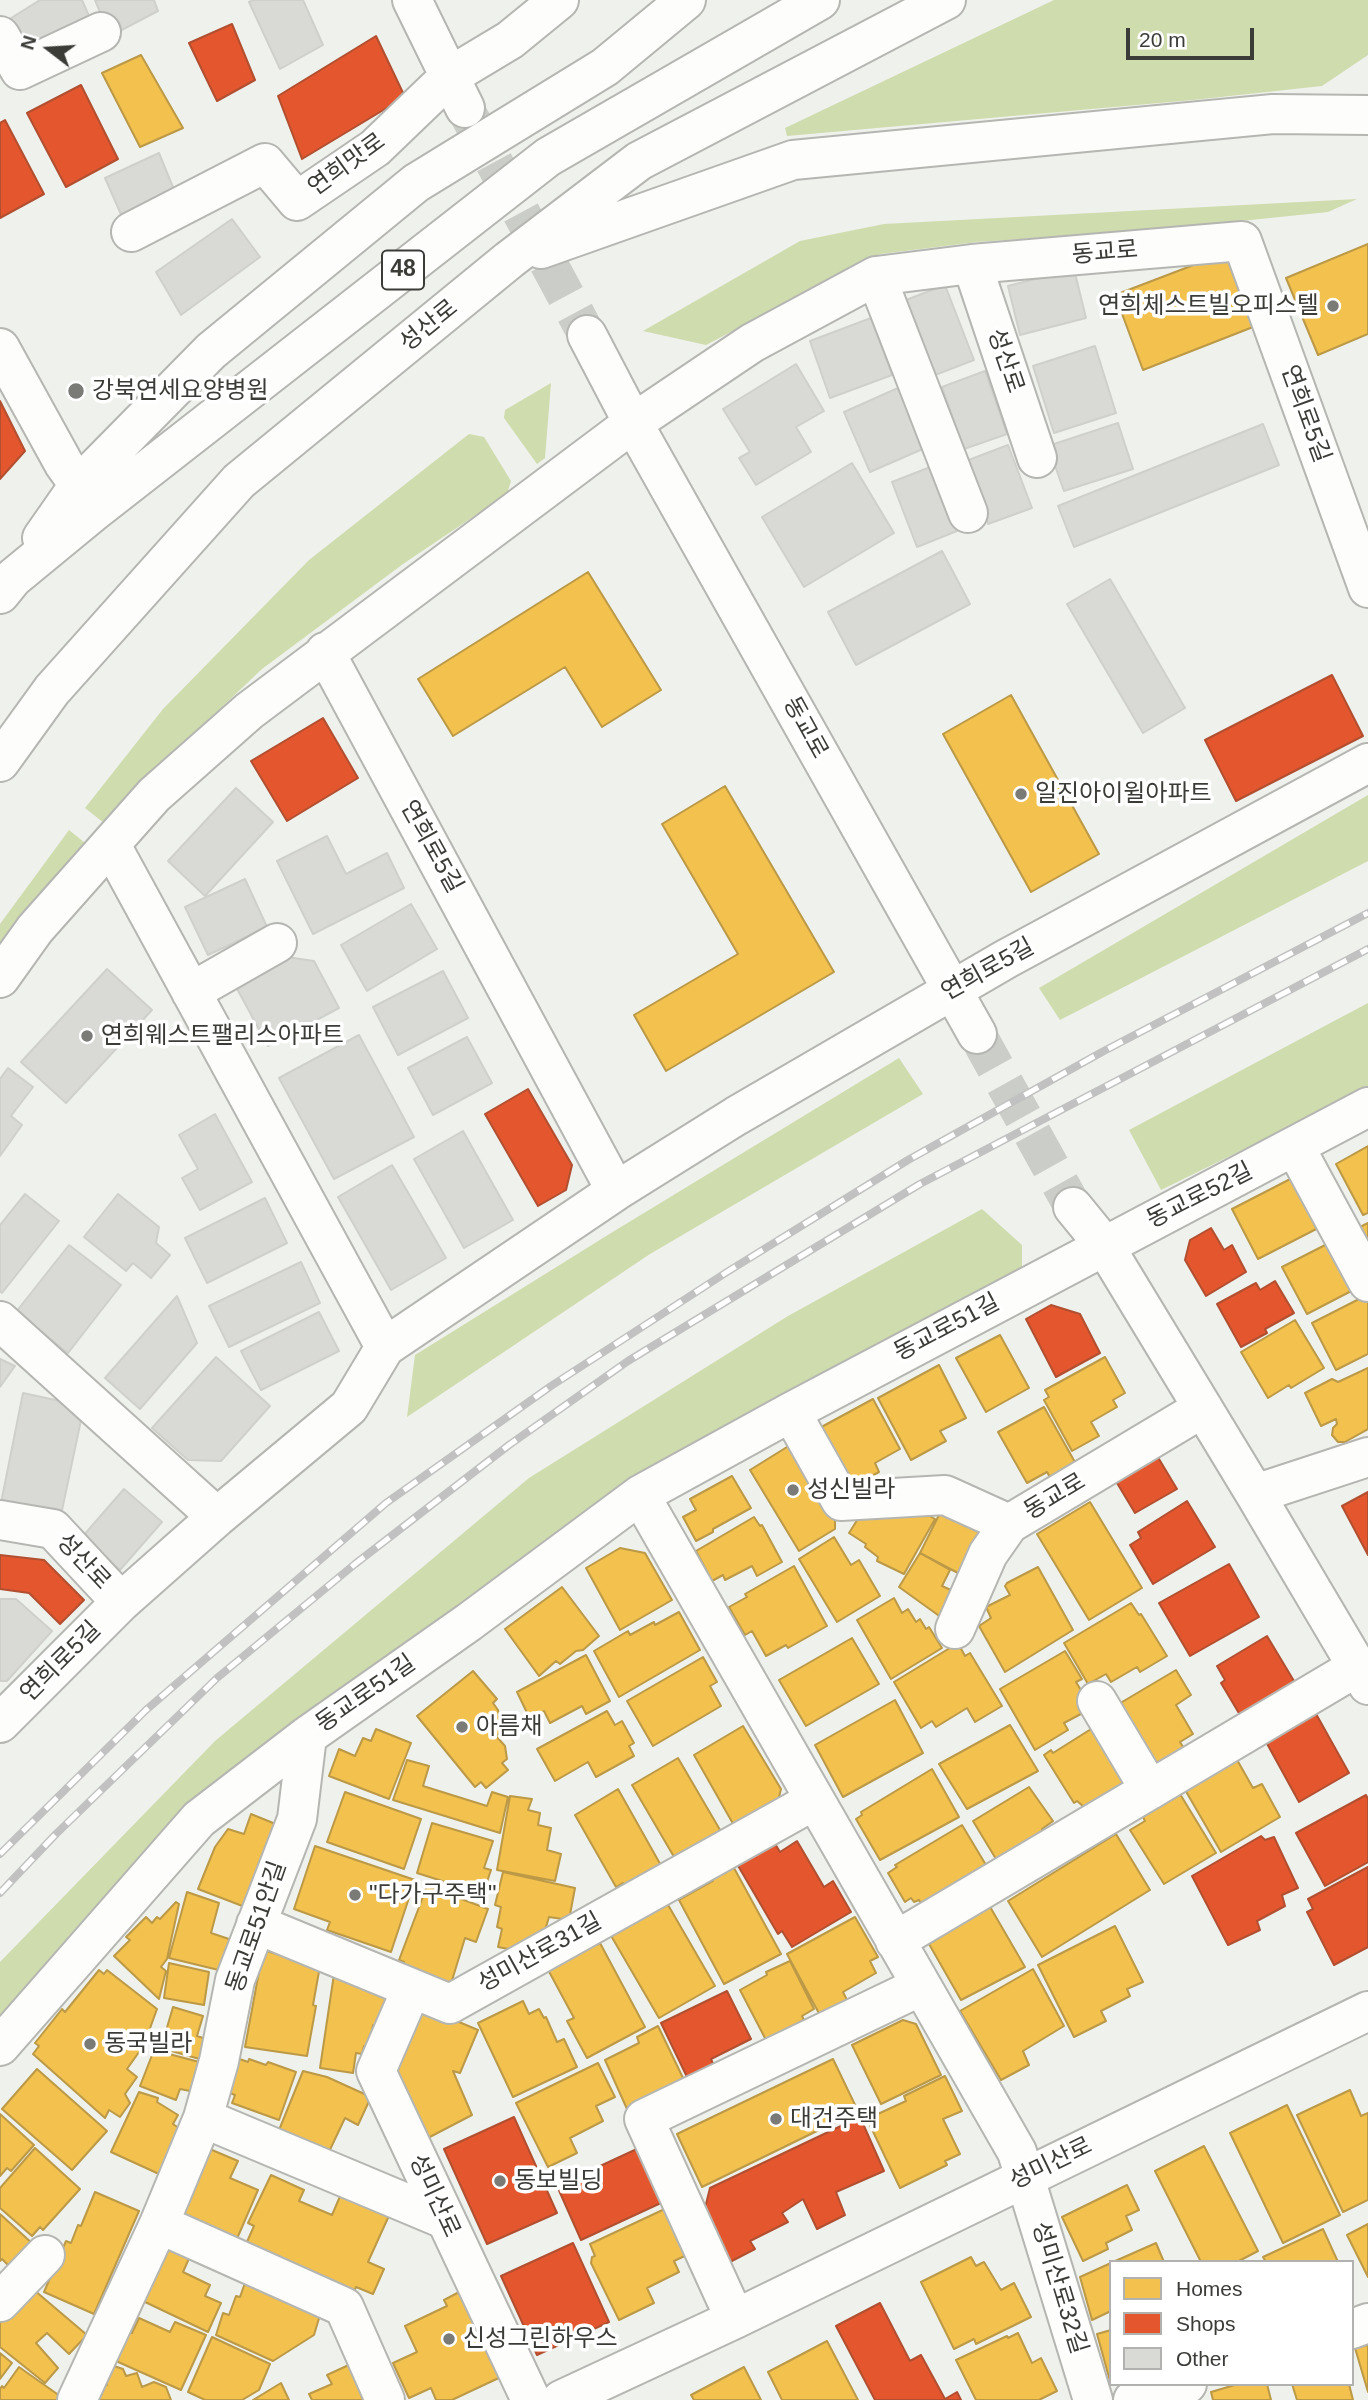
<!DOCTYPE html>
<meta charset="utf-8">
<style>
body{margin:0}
#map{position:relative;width:1368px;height:2400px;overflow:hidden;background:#eff1ec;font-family:Arial,sans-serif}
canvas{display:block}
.legend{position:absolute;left:1109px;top:2260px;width:245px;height:126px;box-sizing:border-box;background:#fff;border:2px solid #b1b1af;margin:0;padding:9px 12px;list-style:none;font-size:21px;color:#3b3c38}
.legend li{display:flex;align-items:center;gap:14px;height:35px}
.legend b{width:35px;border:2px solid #b1b1af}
.north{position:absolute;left:14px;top:14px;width:70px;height:70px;-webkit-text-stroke:5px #fff;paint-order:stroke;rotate:287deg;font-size:19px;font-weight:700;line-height:28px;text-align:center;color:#3b3c38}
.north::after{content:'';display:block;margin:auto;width:24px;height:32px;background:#3b3c38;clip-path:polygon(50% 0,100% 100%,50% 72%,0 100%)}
.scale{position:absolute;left:1126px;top:28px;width:128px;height:32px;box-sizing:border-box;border:4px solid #3b3c38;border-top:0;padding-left:9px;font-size:21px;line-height:24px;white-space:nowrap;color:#3b3c38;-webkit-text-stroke:5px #fff;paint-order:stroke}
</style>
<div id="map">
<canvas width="1368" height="2400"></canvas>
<ul class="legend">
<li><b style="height:19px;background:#f2c14e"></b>Homes</li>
<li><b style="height:19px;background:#e4572e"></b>Shops</li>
<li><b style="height:19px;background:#d9dad6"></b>Other</li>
</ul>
<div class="north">N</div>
<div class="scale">20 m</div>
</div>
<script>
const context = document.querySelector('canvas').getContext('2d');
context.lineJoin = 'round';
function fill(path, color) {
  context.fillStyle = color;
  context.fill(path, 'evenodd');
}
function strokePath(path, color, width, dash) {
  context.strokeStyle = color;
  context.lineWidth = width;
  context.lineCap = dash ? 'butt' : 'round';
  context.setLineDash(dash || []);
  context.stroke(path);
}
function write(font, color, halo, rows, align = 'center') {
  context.font = font + ' Arial,"Noto Sans KR",sans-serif';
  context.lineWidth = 7;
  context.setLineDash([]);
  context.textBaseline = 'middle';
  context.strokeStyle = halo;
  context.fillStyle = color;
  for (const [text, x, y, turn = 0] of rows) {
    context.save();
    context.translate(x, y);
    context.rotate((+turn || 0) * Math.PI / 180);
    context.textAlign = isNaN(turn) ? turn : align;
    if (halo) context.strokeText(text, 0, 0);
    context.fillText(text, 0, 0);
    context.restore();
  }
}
const forest = new Path2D(`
 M1054,0H1368V55L1322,86L1193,100L787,136L785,128Z
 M1357,199L1328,212L1154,230L977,242L880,254L706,345L643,331L800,241L884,224Z
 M551,383L545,458L537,464L504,418L505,410Z
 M469,434L484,437L511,481L507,494L403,564L262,669L162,764L109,827L85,808L163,709L309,560Z
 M1368,795V861L1060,1020L1039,988Z
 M69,830L90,847L0,957V924Z
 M1368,1003V1088L1161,1190L1129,1130Z
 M899,1058L923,1094L650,1254L407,1417L415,1355L611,1233Z
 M982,1209L1022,1245V1288L445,1630L97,1915L0,2024V1962L215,1741L529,1478L788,1316Z`);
const homes = new Path2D(`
 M141,55L183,128L140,147L102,73Z
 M1368,244V334L1318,355L1286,278Z
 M1225,253L1253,327L1143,370L1115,295Z
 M588,572L661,690L602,727L565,667L453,736L418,679Z
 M1011,695L1099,854L1031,892L943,734Z
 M725,786L834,972L666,1071L634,1015L738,954L662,824Z
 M1368,1146V1213L1363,1215L1336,1164Z
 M1300,1174L1326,1224L1258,1259L1232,1209Z
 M1368,1223V1248L1358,1228Z
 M1335,1240L1359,1287L1307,1314L1282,1267Z
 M1365,1296L1368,1301V1354L1336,1370L1312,1323Z
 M1295,1320L1324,1368L1291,1388L1289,1385L1268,1398L1241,1352Z
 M1000,1335L1029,1388L986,1412L956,1358Z
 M1105,1357L1125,1393L1113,1400L1117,1407L1091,1422L1099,1436L1072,1451L1044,1400L1049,1397L1045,1390Z
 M939,1365L966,1418L940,1431L946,1441L911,1460L878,1398Z
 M1368,1368V1429L1345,1442H1338L1332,1435L1333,1428L1337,1424L1336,1419L1321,1426L1305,1393L1332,1379L1338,1382Z
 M873,1399L900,1449L875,1463L879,1472L846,1490L814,1431Z
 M1044,1407L1076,1464L1051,1479L1047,1472L1027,1483L998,1432Z
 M795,1442L835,1511V1529L799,1551L750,1470Z
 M732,1476L751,1508L713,1529V1532L696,1541L683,1517L696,1510L690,1499Z
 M1090,1502L1142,1588L1089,1620L1037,1534Z
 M945,1503L995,1523L972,1548L958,1573L920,1553Z
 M908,1504L935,1519L904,1574L877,1561L878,1557L865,1547L866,1544L849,1533L861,1514Z
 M754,1517L760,1526L762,1525L782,1562L757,1576L752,1566L725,1580L723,1575L712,1581L696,1551Z
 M834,1537L851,1565L859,1560L880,1596L837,1622L799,1559Z
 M620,1548L645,1553L672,1600L620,1630L586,1568Z
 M920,1553L950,1570L942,1586L962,1595L949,1623L899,1587Z
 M794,1566L827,1626L788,1648L786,1645L766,1656L752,1631L745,1635L729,1607L747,1597L745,1594Z
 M1038,1567L1073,1630L1005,1672L979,1626L991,1618L986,1607L1010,1595L1005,1586L1007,1583Z
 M562,1587L599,1636L583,1650L576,1651L560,1664L556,1661L539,1676L505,1629Z
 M894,1598L902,1613L908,1609L916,1622L920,1619L926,1629L929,1627L942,1648L891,1679L857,1620Z
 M1131,1603L1139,1615L1141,1614L1167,1656L1140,1672L1137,1667L1111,1682L1106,1674L1088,1684L1064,1643Z
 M679,1612L700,1650L619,1697L594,1651L628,1631L630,1635L654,1622L655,1625Z
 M852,1638L879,1684L806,1726L779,1680Z
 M958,1643L965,1656L970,1653L1002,1706L975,1722L967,1708L936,1727L932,1721L921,1728L894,1682Z
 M1065,1651L1082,1679L1076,1682L1092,1708L1064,1723L1068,1730L1035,1750L1000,1689Z
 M586,1655L610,1701L586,1714L582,1706L550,1723L544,1711L530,1719L517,1692Z
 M703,1657L717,1682L710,1686L721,1706L653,1746L627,1701Z
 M1176,1670L1191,1695L1176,1705L1193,1734L1180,1742L1187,1753L1156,1772L1117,1705Z
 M473,1671L497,1699L493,1703L498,1710L500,1720L495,1723L502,1731L496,1736L505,1746L507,1759L502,1763L508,1770L486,1788L481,1782L475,1787L417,1716Z
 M895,1700L923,1753L843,1797L815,1745Z
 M607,1711L615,1725L622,1721L634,1743L629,1746L634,1756L596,1777L588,1762L555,1781L537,1749Z
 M1099,1724L1134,1779L1084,1807L1077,1801L1074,1803L1044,1755L1051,1750L1053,1753Z
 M1010,1725L1038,1771L967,1809L939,1764Z
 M743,1726L781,1789L777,1805L736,1829L694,1755Z
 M376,1729L411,1743L389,1799L329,1776L339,1749L355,1756L363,1738L371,1741Z
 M678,1758L723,1835L677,1862L632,1785Z
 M1236,1758L1253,1788L1262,1784L1280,1817L1221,1852L1184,1788Z
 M407,1760L429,1766L423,1786L487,1806L492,1792L508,1797L500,1833L393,1800Z
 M932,1769L959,1817L880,1860L856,1819L862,1815L861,1812Z
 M1029,1787L1053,1821L1042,1829L1046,1838L1021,1853L1017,1846L996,1859L973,1821Z
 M618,1789L663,1869L627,1890L623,1883L616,1887L575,1815Z
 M345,1792L421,1819L404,1869L327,1842Z
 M1180,1794L1216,1853L1164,1884L1130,1830L1145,1821L1143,1817Z
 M510,1796L532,1799L528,1810L540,1813L538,1825L551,1828L547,1850L561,1854L555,1881L497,1870Z
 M251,1814L278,1825L245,1907L198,1889L215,1847L228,1829L244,1834Z
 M432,1823L493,1841L484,1868L491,1870L483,1894L417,1873Z
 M962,1825L989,1870L924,1908L919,1900L914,1902L911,1898L905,1902L888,1873L897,1867L895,1865Z
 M1116,1834L1150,1890L1042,1957L1008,1901Z
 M315,1846L415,1880L391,1952L327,1930L330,1922L294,1909Z
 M730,1866L732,1869L734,1868L781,1954L724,1984L679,1900L713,1881L711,1877Z
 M503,1872L575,1888L569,1920L549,1917L543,1937L519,1951L498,1947L502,1929L497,1927L501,1907L495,1905Z
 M427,1886L488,1909L476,1942L465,1938L450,1987L400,1971L404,1962L399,1960Z
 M187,1892L219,1903L211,1933L235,1941L227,1972L169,1958Z
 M664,1898L715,1986L659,2018L610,1934Z
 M176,1902L179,1904L167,1959L161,1967L166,1971L159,1999L114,1956L130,1940L126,1937L146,1917L152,1923L157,1917L160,1919Z
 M989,1905L1025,1967L961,2000L929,1944L947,1933L945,1931Z
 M855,1917L878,1957L870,1961L876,1973L843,1992L848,2002L821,2017L787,1954Z
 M1115,1926L1143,1982L1127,1989L1130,1996L1101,2011L1106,2021L1074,2037L1038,1965Z
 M594,1940L597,1945L600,1943L645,2027L587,2058L567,2021L574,2018L546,1966Z
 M263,1950L320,1966L313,2005L316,2006L307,2056L245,2047Z
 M790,1961L814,2009L802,2016L804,2020L766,2040L740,1990L767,1975L766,1972Z
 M169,1963L209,1972L204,2005L164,1998Z
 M1033,1969L1064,2026L1023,2051L1029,2065L1001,2080L960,2011Z
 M99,1970L104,1974L107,1970L157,2009L144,2045L127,2069L137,2077L125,2094L130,2103L120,2117L109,2110L105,2118L33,2054L39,2046L35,2043L62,2009L65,2012Z
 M334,1974L357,1978L355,1986L391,1992L385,2027L373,2025L369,2048L364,2046L362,2054L356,2053L353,2073L320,2068Z
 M523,2001L529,2014L539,2009L544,2018L546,2017L557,2042L564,2039L577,2067L513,2097L478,2023Z
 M416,2004L478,2030L460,2073L453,2071L472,2115L424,2140L391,2068Z
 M173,2007L203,2016L197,2036L209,2040L203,2060L161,2048Z
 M903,2020L916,2024L941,2075L881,2104L852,2045Z
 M658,2026L684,2080L627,2109L605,2060L639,2043L637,2037Z
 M154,2050L203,2063L195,2092L180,2089L176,2100L140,2086Z
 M234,2057L248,2062L249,2059L266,2065L268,2062L296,2072L279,2120L232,2103L235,2095L222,2090Z
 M833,2059L858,2111L702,2187L677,2134Z
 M598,2063L615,2097L596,2106L603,2121L570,2138L577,2153L548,2167L516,2103Z
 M37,2069L107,2131L72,2170L2,2109Z
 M303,2071L327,2077L371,2097L358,2125L345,2118L327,2156L277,2135Z
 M945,2076L962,2111L943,2119L960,2154L945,2161L947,2165L900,2188L867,2119L906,2101L904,2096Z
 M1350,2090L1361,2116L1368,2113V2200L1343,2212L1297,2115Z
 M139,2092L158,2098L157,2102L178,2115L173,2124L180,2129L159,2174L111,2152Z
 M1287,2105L1340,2215L1283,2243L1230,2133Z
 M0,2114L34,2145L11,2171L7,2168L0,2176Z
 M1204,2146L1258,2251L1237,2262H1201L1155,2171Z
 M205,2147L238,2161L230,2178L258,2190L236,2241L176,2215Z
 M35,2148L80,2189L43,2230L40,2227L32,2236L0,2208V2188Z
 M271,2175L304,2190L299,2201L332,2215L344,2187L392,2209L368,2262L384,2269L373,2294L356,2287L354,2292L246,2244L254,2226L248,2223Z
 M1127,2185L1139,2210L1126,2216L1132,2230L1106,2243L1108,2249L1083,2261L1062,2217Z
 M95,2192L139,2211L94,2314L44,2292L66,2241L71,2243L78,2225L81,2226Z
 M669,2207L691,2253L674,2261L679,2272L647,2288L654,2303L619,2320L591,2263L592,2257L595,2256L590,2244Z
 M0,2214L34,2245L12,2269L2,2259L0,2261Z
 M1368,2224V2277L1347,2235Z
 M1323,2229L1338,2262H1266L1263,2257Z
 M162,2241L191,2254L183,2272L210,2285L205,2296L221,2303L208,2332L143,2301Z
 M1156,2243L1164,2262H1113Z
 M971,2257L976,2266L984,2262L1001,2290L1014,2283L1031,2317L976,2344L974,2339L954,2349L921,2282Z
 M1111,2263V2311L1092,2320L1080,2277Z
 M246,2280L320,2315L314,2335L273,2361L216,2335L223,2313L229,2315L236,2296L240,2297Z
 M34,2290L87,2335L69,2354L47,2333L36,2343L58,2368L45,2383L0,2347V2322L5,2316L9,2319Z
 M463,2290L503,2376L452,2400H436L431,2388L409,2398L393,2363L417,2352L405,2326L447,2306L444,2300Z
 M139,2318L170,2332L175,2322L206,2335L181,2390L107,2357L120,2328L132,2333Z
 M1111,2330V2381H1110L1097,2334Z
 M1018,2333L1032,2363L1041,2358L1057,2391L1039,2400H976L956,2360L1007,2336L1008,2338Z
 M212,2337L270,2364L259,2390L242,2400H205L188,2392Z
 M827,2341L858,2400H782L768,2372Z
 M1368,2345V2392L1355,2348Z
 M0,2353L12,2363L0,2379Z
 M353,2363L370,2400H312L309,2394L332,2384L327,2375Z
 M114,2366L123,2369L126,2376L137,2373L142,2387L154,2382L166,2387L171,2400H89L102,2394L100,2387L107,2385L103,2375L111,2367Z
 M19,2367L60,2396L57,2400H0V2389L2,2386L4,2388Z
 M744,2367L761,2400H694L691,2395Z
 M281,2383L289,2400H253Z
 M1238,2384H1267L1271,2400H1213L1211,2392Z
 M1292,2384H1349L1353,2400H1297Z`);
const shops = new Path2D(`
 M232,24L255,80L217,101L189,43Z
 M376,36L405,97L302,159L278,96Z
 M81,85L118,159L66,187L27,113Z
 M5,120L44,194L0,218V123Z
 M0,401L25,451L0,479Z
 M1332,675L1363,736L1236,801L1205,740Z
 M323,718L358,778L287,821L251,761Z
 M528,1089L572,1165L566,1190L538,1206L485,1114Z
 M1211,1228L1224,1250L1232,1245L1246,1272L1206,1296L1185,1260L1190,1240Z
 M1275,1281L1294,1313L1265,1329L1267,1333L1241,1347L1217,1304L1256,1283L1260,1290Z
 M1051,1305L1080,1314L1100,1353L1056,1377L1026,1319Z
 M1156,1454L1177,1489L1135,1513L1114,1478Z
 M1368,1492V1555L1342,1506Z
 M1187,1501L1215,1547L1153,1584L1130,1545L1141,1538L1138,1532Z
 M0,1555L44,1560L84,1600L60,1624L29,1593L0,1589Z
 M1229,1564L1259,1617L1190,1656L1159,1603Z
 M1267,1636L1297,1686L1243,1720L1221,1683L1225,1680L1217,1666Z
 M1315,1712L1349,1773L1299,1802L1265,1740Z
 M1366,1795L1368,1799V1862L1325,1886L1296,1833Z
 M1261,1836L1265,1840L1274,1837L1298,1888L1282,1895L1285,1906L1257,1921L1260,1930L1228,1945L1192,1876Z
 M797,1841L824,1887L833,1881L851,1912L792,1947L782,1931L778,1934L737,1864L774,1842L780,1852Z
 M1368,1867V1947L1334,1965L1307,1912L1313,1909L1308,1899Z
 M727,1991L751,2039L711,2059L714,2066L688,2079L661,2023Z
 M514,2117L557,2213L487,2244L444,2149Z
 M860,2117L884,2171L836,2192L845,2215L817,2229L803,2199L782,2213L788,2222L750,2241L755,2249L728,2263L704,2212L710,2188Z
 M639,2148L663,2202L581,2240L557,2186Z
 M573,2243L609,2322L537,2355L501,2276Z
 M880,2303L910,2361L921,2355L945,2399L957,2392L961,2400H875L836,2326Z`);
const building = new Path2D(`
 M40,0H82L103,48L34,70L8,20Z
 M95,0H154L158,11L110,36Z
 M253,0H303L323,45L280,69L249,2Z
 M159,153L179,202L127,228L105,178Z
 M232,219L260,257L181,315L156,272Z
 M1074,269L1086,318L1020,335L1008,286Z
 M945,285L974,360L935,375L906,300Z
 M871,318L892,375L830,398L810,341Z
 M1095,346L1116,413L1054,433L1033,366Z
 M796,364L824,411L796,427L811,452L756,485L739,458L750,452L723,409Z
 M985,371L1007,434L964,449L942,387Z
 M898,388L925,448L870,472L844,412Z
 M1118,423L1133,469L1064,491L1048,446Z
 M1263,424L1279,465L1074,547L1058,506Z
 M1008,445L1032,508L988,524L966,461Z
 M852,463L894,533L804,587L762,517Z
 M933,466L957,531L917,547L892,482Z
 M942,551L970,604L856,665L828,612Z
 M1110,579L1185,708L1143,733L1067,604Z
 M236,788L273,822L205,896L168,861Z
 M327,836L346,874L387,853L404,888L313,934L277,861Z
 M245,879L267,927L208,955L185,907Z
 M411,904L437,949L367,991L341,945Z
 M287,957L314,961L339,1008L268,1046L235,985Z
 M107,969L152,1010L66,1103L21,1062Z
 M443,971L468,1018L398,1055L373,1007Z
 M359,1035L414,1137L334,1179L279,1078Z
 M467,1037L492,1083L433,1115L408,1068Z
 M8,1068L33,1087L11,1116L22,1125L0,1156V1079Z
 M215,1114L252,1182L200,1210L182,1178L198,1169L179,1135Z
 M463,1131L513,1220L464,1248L414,1159Z
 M392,1165L446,1258L391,1290L338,1197Z
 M25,1194L59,1221L2,1293L0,1291V1225Z
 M118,1194L159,1227L156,1243L170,1255L151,1278L133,1263L126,1271L84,1237Z
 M265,1198L287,1243L207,1283L185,1238Z
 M69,1245L121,1285L68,1353L16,1312Z
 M301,1262L320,1303L229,1347L209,1306Z
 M177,1296L197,1343L140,1409L105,1378Z
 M319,1312L339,1351L261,1390L241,1351Z
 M216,1357L270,1406L221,1461L188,1460L152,1428Z
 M0,1359L15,1366L0,1387Z
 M23,1393L60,1401L81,1420L61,1515L1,1503Z
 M124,1489L162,1522L120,1570L83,1536Z
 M0,1599H16L52,1631L7,1681H0Z`);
const minorTunnel = new Path2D(`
 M467,112L587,335
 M977,1034L1073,1207`);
const minor = new Path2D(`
 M412,0L465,108
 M0,36L20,70L101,32
 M131,232L265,163L297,201L375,148L450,76L510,40L559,0
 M972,264L1037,458
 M876,276L968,513
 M587,335L633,423L977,1034
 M0,348L64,464L79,485
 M325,652L616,1191
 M111,845L385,1347
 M0,978L35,929L154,795L249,711L633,423L752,343L876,276L972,264L1242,241L1368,588
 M191,992L277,943
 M1295,1147L1368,1282
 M1073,1207L1104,1245L1255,1494L1368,1685
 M0,1321L217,1517
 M791,1412L841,1501L945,1495L1009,1524
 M1255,1494L1368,1457
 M640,1495L1017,2152L1093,2400
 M0,1520L53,1529L121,1602
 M955,1629L988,1554L1009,1524L1203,1408
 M1097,1701L1150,1790
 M0,1723L121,1602L217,1517L349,1407L385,1347L616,1191L736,1116L1006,959L1368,763
 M256,1924L450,2004L815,1800
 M895,1941L1357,1667
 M411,1990L376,2071L531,2400
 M0,2046L199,1819L307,1736L469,1622L640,1495L791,1412L1368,1107
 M203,2118L444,2219
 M159,2224L344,2307L385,2400
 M0,2302L45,2255
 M735,2319L644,2119L921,1986
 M1352,2329L1368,2323
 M77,2400L159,2224L203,2118L219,2061L235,1980L297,1819L307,1736
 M561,2400L735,2319L1368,2011
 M1133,2400L1187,2384`);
const major = new Path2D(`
 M541,249L793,160L1273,114L1368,115
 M42,538L79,485L211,351L416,183L605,67L686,0
 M0,594L13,578L92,513L548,157L820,0
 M0,762L52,690L239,481L509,260L639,161L946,0`);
const rail = new Path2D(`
 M0,1854L146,1710L386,1503L551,1386L727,1272L908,1160L1102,1052L1368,913
 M0,1893L56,1834L217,1678L355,1564L509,1445L628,1361L920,1184L1368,949`);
const markers = [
 [1333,306,7,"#7a7b77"],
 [76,391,9,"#7a7b77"],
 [1021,794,7,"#7a7b77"],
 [87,1036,7,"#7a7b77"],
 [793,1490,7,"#7a7b77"],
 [462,1727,7,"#7a7b77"],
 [355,1895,7,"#7a7b77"],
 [90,2044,7,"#7a7b77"],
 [776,2119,7,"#7a7b77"],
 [500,2181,7,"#7a7b77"],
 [449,2339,7,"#7a7b77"]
];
const shields = [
 [403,270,42]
];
const shieldNames = [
 ["48",403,270]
];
const streetNames = [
 ["연희맛로",347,165,-36],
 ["동교로",1105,253,-5],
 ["성산로",429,326,-39],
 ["성산로",1005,361,71],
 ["연희로5길",1305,414,70],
 ["동교로",805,728,61],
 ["연희로5길",431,847,61],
 ["연희로5길",988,970,-29],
 ["동교로52길",1200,1196,-27],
 ["동교로51길",947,1328,-28],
 ["동교로",1055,1497,-31],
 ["성산로",83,1562,47],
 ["연희로5길",61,1662,-45],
 ["동교로51길",366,1694,-35],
 ["동교로51안길",257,1927,-71],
 ["성미산로31길",540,1953,-29],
 ["성미산로",1051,2164,-26],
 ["성미산로",434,2196,65],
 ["성미산로32길",1059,2288,73]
];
const poiNames = [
 ["연희체스트빌오피스텔",1319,306,"right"],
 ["강북연세요양병원",92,391],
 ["일진아이윌아파트",1035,794],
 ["연희웨스트팰리스아파트",101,1036],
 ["성신빌라",807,1490],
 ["아름채",476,1727],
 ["\"다가구주택\"",369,1895],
 ["동국빌라",104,2044],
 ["대건주택",790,2119],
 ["동보빌딩",514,2181],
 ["신성그린하우스",463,2339]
];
fill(forest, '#cfdcad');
fill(homes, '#f2c14e');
strokePath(homes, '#bb9947', 2);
fill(shops, '#e4572e');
strokePath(shops, '#b14f31', 2);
fill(building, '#d9dad6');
strokePath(building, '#cfd0cc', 2);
strokePath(minorTunnel, '#cbcdc8', 38, [38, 19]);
strokePath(minor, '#b5b6b2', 42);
strokePath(major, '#b5b6b2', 42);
strokePath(minor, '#fdfdfc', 38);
strokePath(major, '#fdfdfc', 38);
strokePath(rail, '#c0c1c0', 8);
strokePath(rail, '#fff', 5, [16]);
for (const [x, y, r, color] of markers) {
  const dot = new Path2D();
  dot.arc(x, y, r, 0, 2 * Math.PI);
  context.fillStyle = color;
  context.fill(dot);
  strokePath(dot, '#fff', 2.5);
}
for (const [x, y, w] of shields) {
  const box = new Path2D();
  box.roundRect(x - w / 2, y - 19.5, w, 39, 5);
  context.fillStyle = '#fff';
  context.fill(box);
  strokePath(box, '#3b3c38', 2);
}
write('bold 23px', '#3b3c38', null, shieldNames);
write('24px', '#3b3c38', '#fff', streetNames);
write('24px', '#3b3c38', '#fff', poiNames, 'left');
</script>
